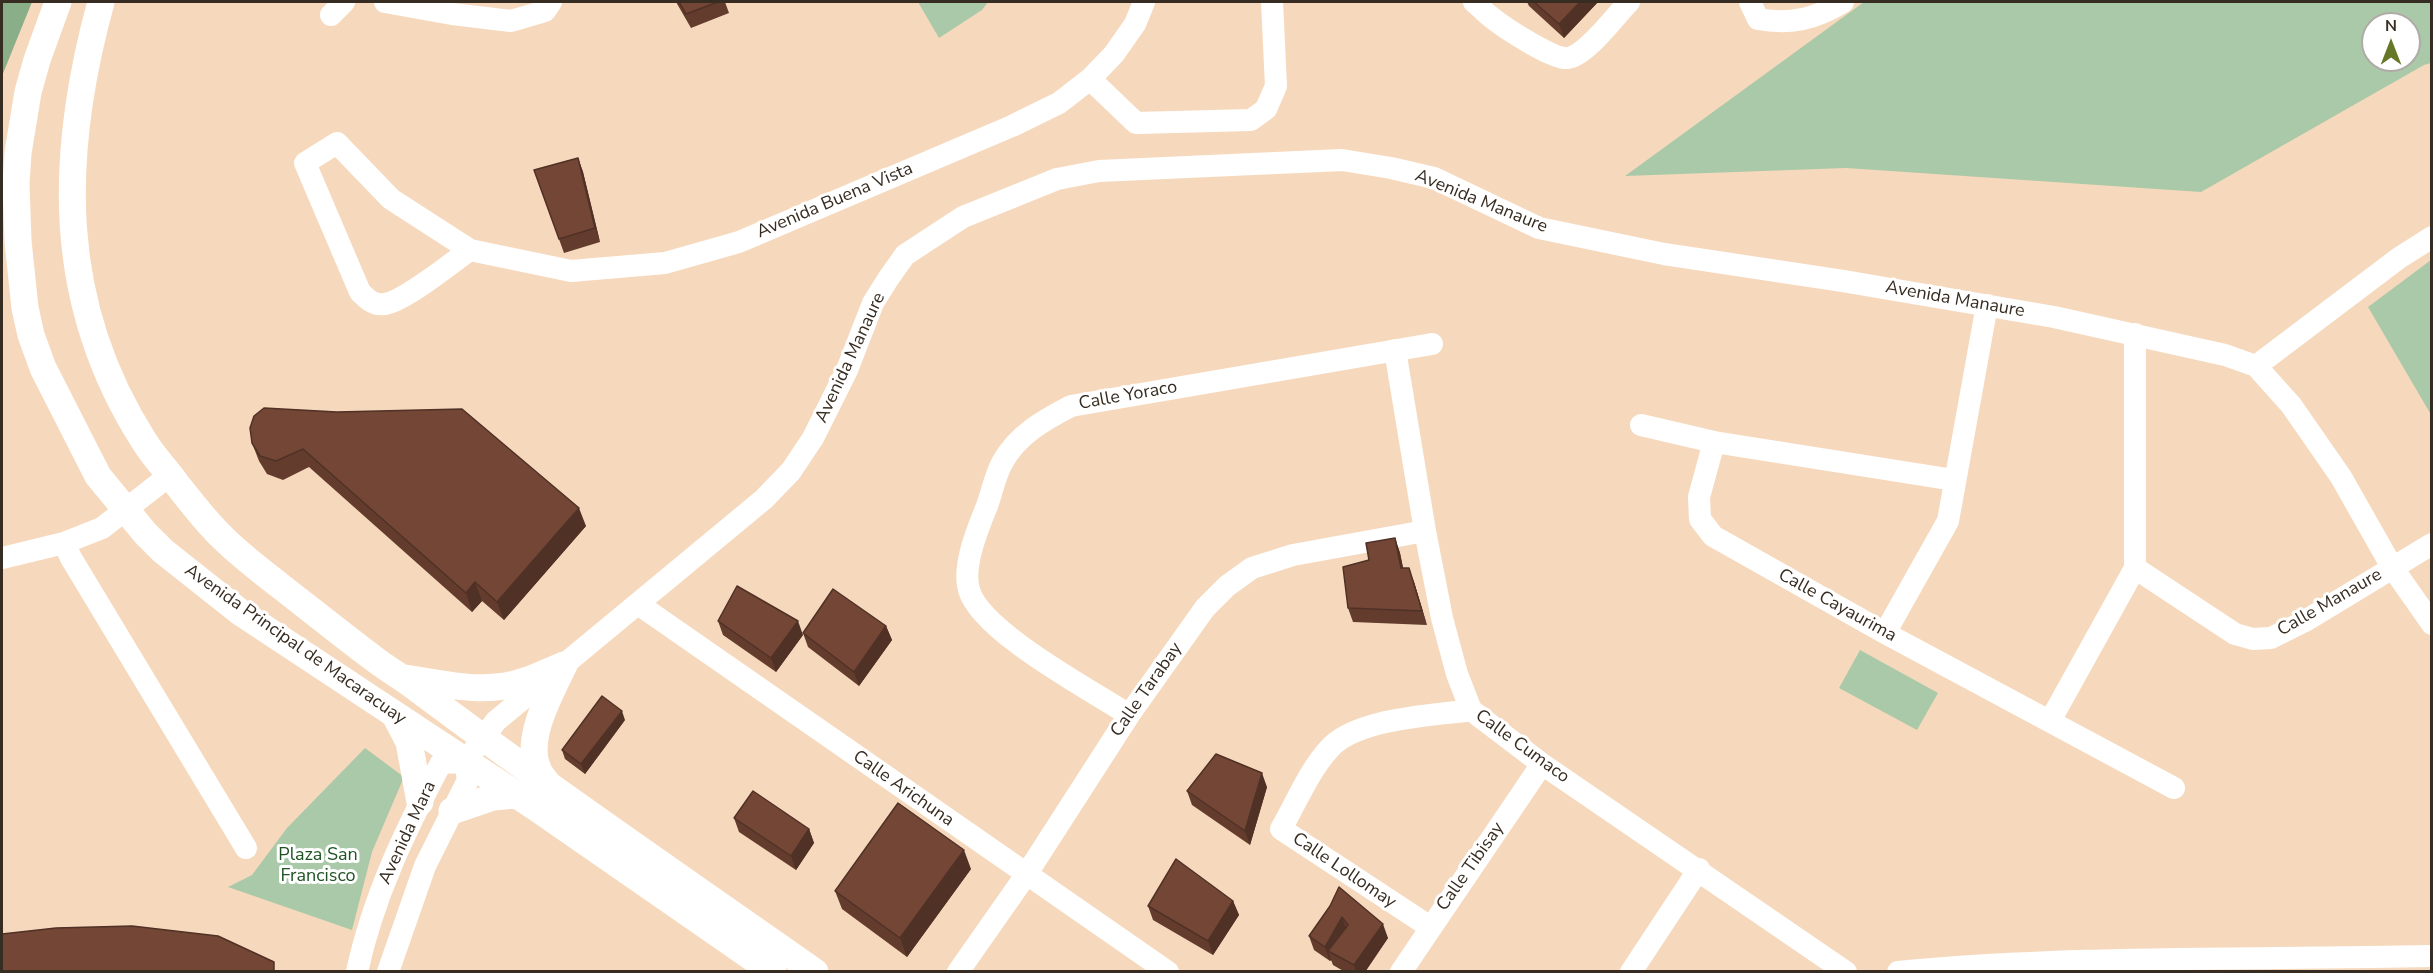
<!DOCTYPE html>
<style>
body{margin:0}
#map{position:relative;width:2433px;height:973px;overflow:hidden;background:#f6d9bd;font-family:"Nunito Sans",sans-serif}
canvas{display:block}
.frame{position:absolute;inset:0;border:3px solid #372c21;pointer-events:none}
.north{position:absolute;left:2361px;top:12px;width:60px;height:60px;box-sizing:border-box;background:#fff;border:2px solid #afaba6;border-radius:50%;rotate:0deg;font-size:16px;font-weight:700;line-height:24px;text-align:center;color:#372c21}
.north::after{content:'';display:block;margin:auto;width:21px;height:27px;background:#667827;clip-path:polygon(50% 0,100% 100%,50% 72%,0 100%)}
</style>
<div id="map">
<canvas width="2433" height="973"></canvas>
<div class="frame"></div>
<div class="north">N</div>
</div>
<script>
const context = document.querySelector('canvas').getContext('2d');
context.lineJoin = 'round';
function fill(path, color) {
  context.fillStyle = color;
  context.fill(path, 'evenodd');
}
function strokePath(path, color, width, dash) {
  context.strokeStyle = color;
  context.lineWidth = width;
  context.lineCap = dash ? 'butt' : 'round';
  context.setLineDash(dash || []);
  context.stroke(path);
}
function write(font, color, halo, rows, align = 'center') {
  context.font = font + ' "Nunito Sans",sans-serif';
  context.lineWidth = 6;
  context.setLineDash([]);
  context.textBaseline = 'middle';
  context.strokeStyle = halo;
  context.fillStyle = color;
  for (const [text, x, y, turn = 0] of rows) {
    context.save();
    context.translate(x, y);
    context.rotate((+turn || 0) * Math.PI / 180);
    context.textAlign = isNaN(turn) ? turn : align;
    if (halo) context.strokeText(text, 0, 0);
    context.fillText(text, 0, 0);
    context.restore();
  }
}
const green = new Path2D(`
 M918,2H988L982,10L939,38Z
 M1864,2H2431V63L2424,65L2201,192L1846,168L1625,176ZM2373,24H2409V60H2373Z
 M2431,260L2432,413H2430L2368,307Z
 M1860,650L1938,693L1917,730L1839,688Z
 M365,748L404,777L372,852L352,930L228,887L252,875L287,828Z`);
const forest = new Path2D(`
 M2,2H32L2,76Z`);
const minor = new Path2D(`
 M385,2L452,14L511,21L545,11L551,2
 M1474,2C1480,6 1485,13 1491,17C1503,27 1555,61 1568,58C1587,55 1615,16 1629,2
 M1750,2L1758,19C1790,25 1815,19 1843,2
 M331,15L344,2
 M1090,79L1136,123L1251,120L1266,109L1276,86L1272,2
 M470,250C451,263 405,301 385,304C374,306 367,299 360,292L305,163L337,143L391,199L470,250L571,271L665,263L739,242L1012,126L1059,103L1090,79L1114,54L1135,24L1144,2
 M1395,350L1425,531L1442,618L1457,674L1471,710L1542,764L1846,972
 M2256,366L2399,258L2432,237
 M1641,425L1714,442L1954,480
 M1714,442L1699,497L1700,519L1713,536L1885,633L2174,788
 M64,543L71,558L246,848
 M2,558L64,543L102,528L170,475
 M2135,568L2235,634L2253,639L2271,638L2305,621L2432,544
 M638,604L1168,972
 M1885,633L1948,521L1987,305
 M1129,715C1091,690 981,632 969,590C962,566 978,528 987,506C992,492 995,476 1002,463C1017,435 1044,420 1071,406L1432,344
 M2050,721L2135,568V334
 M465,762L496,721L764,499L791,471L813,438L847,370L873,303L888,279L905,255L963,217L1057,179L1099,171L1342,160L1391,168L1434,178L1539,228L1664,254L1843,281L2054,317L2225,355L2256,366L2291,405L2341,477L2392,567L2432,624
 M1430,927L1281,829C1296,803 1309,771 1329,749C1356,718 1431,716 1471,710
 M357,972C373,897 406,829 441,763L465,762
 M388,972L425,866L468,780L465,762
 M958,972L1026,875L1129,715L1205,608L1227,586L1252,568L1293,555L1425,531
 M1401,972L1542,764
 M1631,972L1699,869
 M1898,972C2075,955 2254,960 2432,956`);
const tertiary = new Path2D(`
 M58,2L37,60L28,92L18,153L16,184L18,241L25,308L31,335L43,368L98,476L145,533L163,551L240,612L535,807L773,972
 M101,2C59,155 55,302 144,441C153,456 166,469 176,483C191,502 206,522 223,538C240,555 260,570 279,585C310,609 341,634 373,658C387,669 402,677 416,688C547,786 681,878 815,972
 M405,678C444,684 486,695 525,681C538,677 551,670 564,665
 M396,717L409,742L420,802
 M549,785C545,780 540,775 538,769C524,739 551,692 564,665
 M452,811L493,797L515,795`);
const wall = new Path2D(`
 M676,2H725L729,13L691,28Z
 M1527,2H1598L1564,38L1529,6Z
 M578,158L583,172L600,242L564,253L534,170Z
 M250,428L586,526L504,620L482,601L472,612L309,467L283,480L267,474L259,461L252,443Z
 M1395,538L1400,553L1403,568L1414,582L1427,625L1353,622L1348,608L1369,560Z
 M718,621L803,635L776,672L723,635Z
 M886,626L892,640L859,686L808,647L803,633Z
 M625,720L585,774L565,759L562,750Z
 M1267,787L1250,845L1192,805L1187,791Z
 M734,818L809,829L814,843L796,870L739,832Z
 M971,869L907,957L842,909L835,891Z
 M1233,901L1239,915L1213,955L1153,920L1148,906Z
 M1330,906L1388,938L1365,972H1345L1333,965L1331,960L1330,961L1314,950L1309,936Z`);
const shadedWall = new Path2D(`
 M1580,2H1598L1564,38L1559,24Z
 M578,158L583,172L600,242L595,228Z
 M579,508L586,526L504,620L497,602Z
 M1395,538L1400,553L1406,582L1401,568Z
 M1409,568L1414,582L1427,625L1422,611Z
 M475,582L482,601L472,612L466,593Z
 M798,621L803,635L776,672L771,658Z
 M886,626L892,640L859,686L854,672Z
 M622,711L625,720L585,774L581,764Z
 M1262,773L1267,787L1250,845L1245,831Z
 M809,829L814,843L796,870L791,856Z
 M964,850L971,869L907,957L900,938Z
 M1233,901L1239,915L1213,955L1208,941Z
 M1342,917L1347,931L1328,951L1331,960L1330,961L1325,947Z
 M1383,924L1388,938L1365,972H1356L1354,965Z`);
const building = new Path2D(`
 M679,2H718L686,14Z
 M1534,2H1580L1559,24Z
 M578,158L595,228L559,239L534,170Z
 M264,408L337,412L462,409L579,508L497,602L475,582L466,593L303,449L276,461L260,456L252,443L250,428L254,416Z
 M1395,538L1401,568H1409L1422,611L1348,608L1343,567L1369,560L1366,543Z
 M737,586L798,621L771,658L718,621Z
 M833,589L886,626L854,672L803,633Z
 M602,696L622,711L581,764L562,750Z
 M1216,754L1262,773L1245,831L1187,791Z
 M753,791L809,829L791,856L734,818Z
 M898,803L964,850L900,938L835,891Z
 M1176,859L1233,901L1208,941L1148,906Z
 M1339,887L1383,924L1354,965L1328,951L1348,925L1342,917L1325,947L1309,936L1330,906Z
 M132,926L218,936L274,962V972H2V934L56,928Z`);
const streetNames = [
 ["Avenida Buena Vista",835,201,-23],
 ["Avenida Manaure",1481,202,22],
 ["Avenida Manaure",1955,300,10],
 ["Avenida Manaure",851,358,-65],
 ["Calle Yoraco",1128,396,-10],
 ["Calle Manaure",2330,603,-30],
 ["Calle Cayaurima",1837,606,29],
 ["Avenida Principal de Macaracuay",295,645,35],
 ["Calle Tarabay",1147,690,-55],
 ["Calle Cumaco",1522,747,36],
 ["Calle Arichuna",903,789,35],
 ["Avenida Mara",408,833,-65],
 ["Calle Tibisay",1471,867,-55],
 ["Calle Lollomay",1344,871,34]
];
const parkNames = [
 ["Plaza San",318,856],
 ["Francisco",318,877]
];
fill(green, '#aac9a8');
fill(forest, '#89ae88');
strokePath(minor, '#fff', 22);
strokePath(tertiary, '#fff', 27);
fill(wall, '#633c2e');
fill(shadedWall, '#503126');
fill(building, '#734636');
strokePath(building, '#503126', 1.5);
write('18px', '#372c21', '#fff', streetNames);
write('18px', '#1f5321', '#fff', parkNames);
</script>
